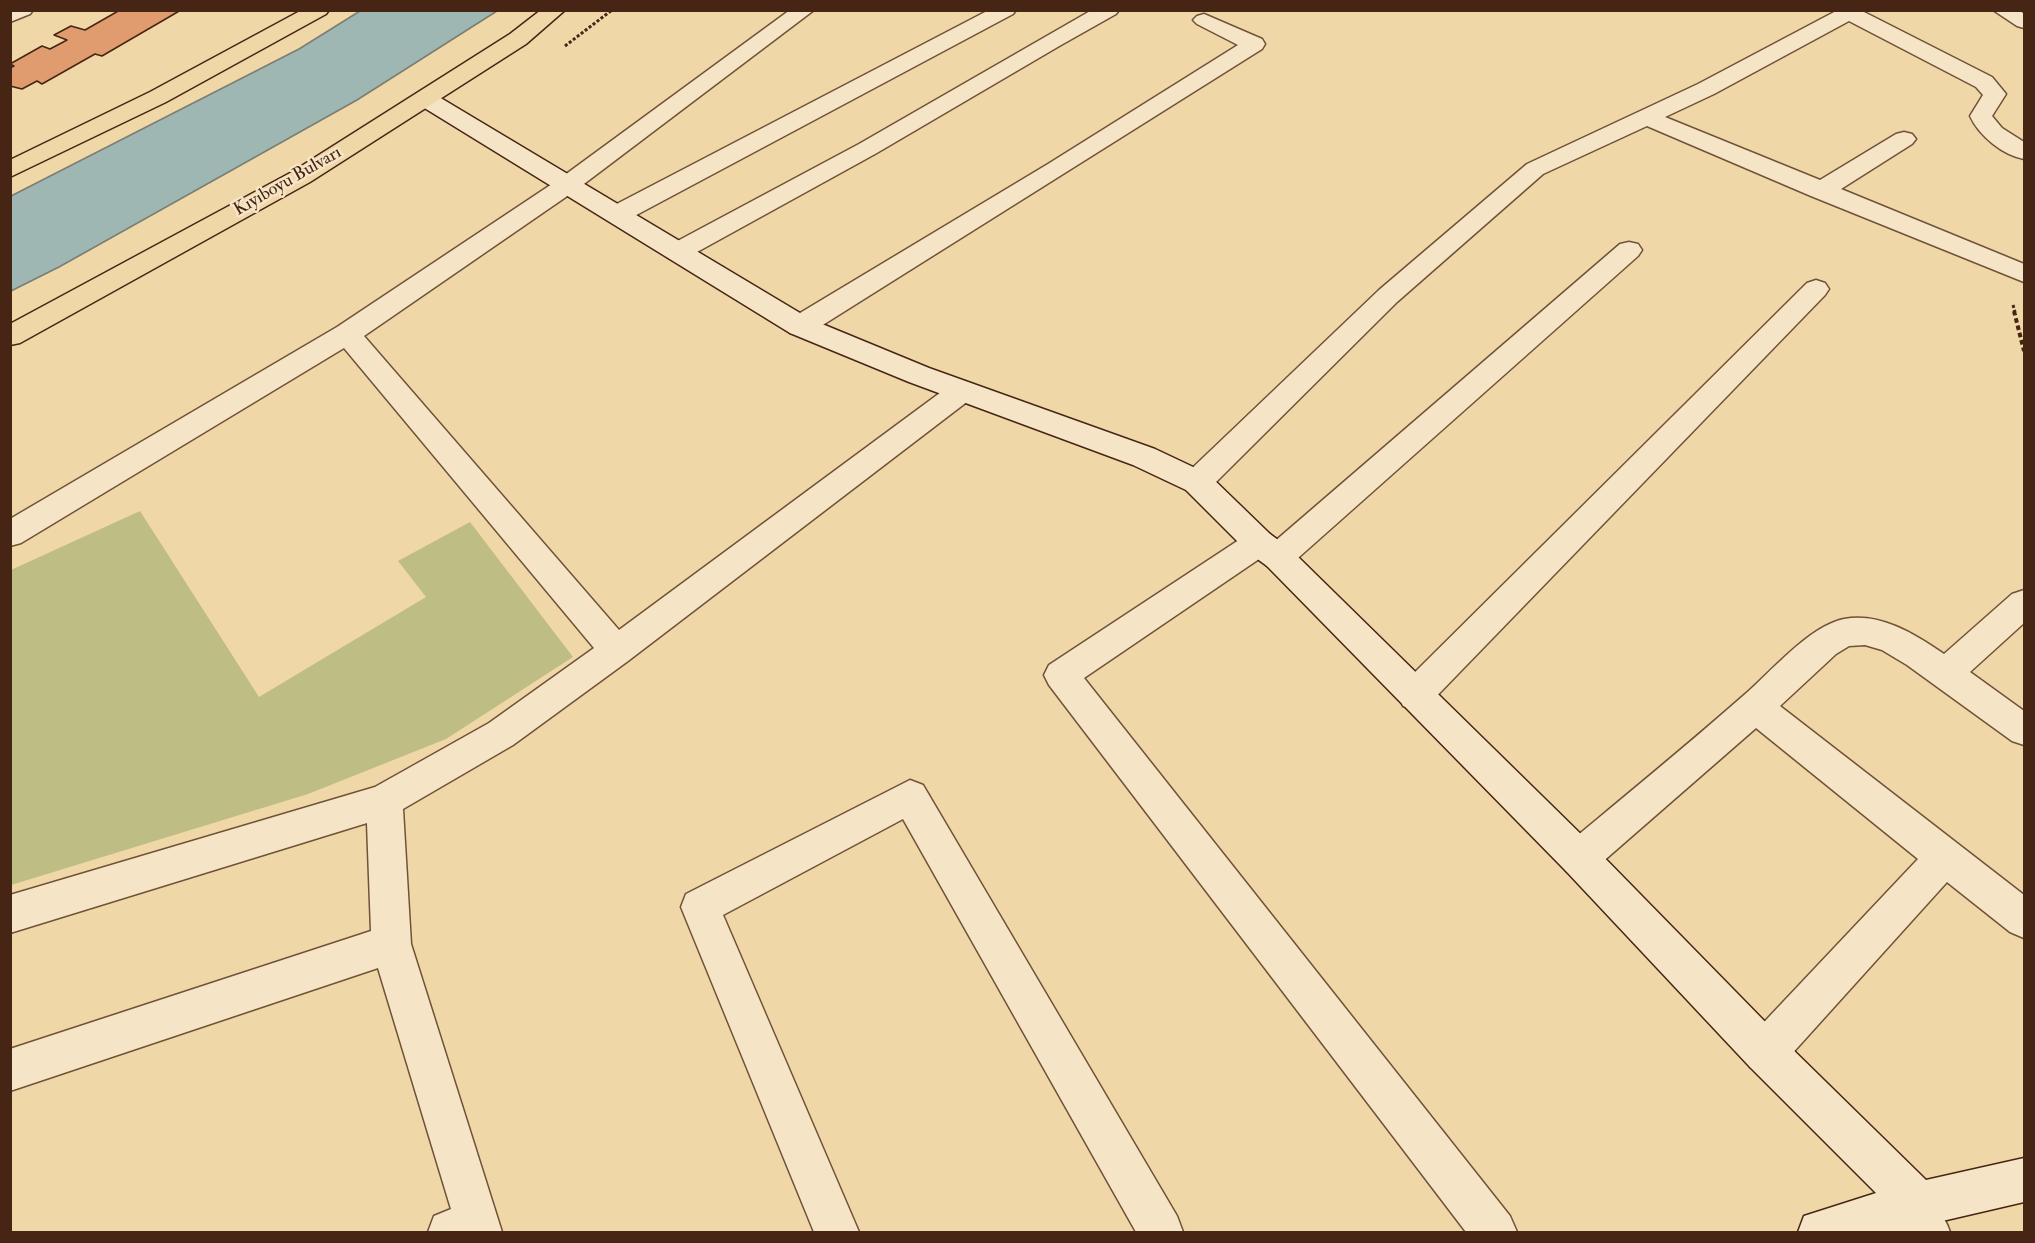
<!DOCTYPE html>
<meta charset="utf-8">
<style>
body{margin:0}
#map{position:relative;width:2035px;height:1243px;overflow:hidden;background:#f0d7a7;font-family:"IM FELL Double Pica",serif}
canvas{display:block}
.frame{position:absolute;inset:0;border:12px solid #462514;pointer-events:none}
</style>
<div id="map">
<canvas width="2035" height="1243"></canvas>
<div class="frame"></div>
</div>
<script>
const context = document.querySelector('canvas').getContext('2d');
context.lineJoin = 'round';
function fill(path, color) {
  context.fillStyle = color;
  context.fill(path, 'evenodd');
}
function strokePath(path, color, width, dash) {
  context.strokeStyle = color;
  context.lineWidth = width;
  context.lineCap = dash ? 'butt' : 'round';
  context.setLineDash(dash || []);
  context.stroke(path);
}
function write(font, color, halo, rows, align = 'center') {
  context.font = font + ' "IM FELL Double Pica",serif';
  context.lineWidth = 5;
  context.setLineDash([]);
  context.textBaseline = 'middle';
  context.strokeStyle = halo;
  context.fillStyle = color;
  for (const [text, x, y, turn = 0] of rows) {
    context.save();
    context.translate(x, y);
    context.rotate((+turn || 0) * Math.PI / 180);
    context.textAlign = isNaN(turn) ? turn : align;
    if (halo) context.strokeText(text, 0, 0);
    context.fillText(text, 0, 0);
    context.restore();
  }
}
const green = new Path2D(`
 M140,511L259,697L426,597L398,561L470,522L573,657L446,739L308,794L11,885V570Z`);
const water = new Path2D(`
 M360,11H497L357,100L59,267L11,291V196L299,49Z`);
const building = new Path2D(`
 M120,10H181L102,56L95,54L42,84L37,81L22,89L10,86V68L14,66L10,64L42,46L50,49L67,40L54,35L71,26L85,30Z`);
const pathFar1 = new Path2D(`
 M565,46L612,10
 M2013,305L2015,312`);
const path = new Path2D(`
 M2014,311L2024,351`);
const street = new Path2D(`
 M10,10H33L30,14L10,22Z
 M790,10H814L576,190L364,336L619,630L952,384L962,381L972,384L976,391L972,398L628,661L513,745L403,809L411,944L502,1232H428L434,1216L451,1209L378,968L10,1091V1049L371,931L367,823L10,933V895L375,787L489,723L594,648L344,348L21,543L10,546V519L337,327L558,180Z
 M989,10H1016L1013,14L627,220L618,222L609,220L606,214L609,208Z
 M1092,10H1119L1116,14L1061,45L875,154L688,257L679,259L670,257L666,251L670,245L859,144Z
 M1838,10H1865L1864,12L1992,77L2006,94L1992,116L2002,128L2024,142V159C2003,155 1979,136 1970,116L1983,95L1976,87L1849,21L1714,94L1665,117L1820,180L1896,134L1904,132L1912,134L1916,139L1912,144L1841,189L2024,264V282L1811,196L1647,126L1543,174L1397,302L1208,490L1197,493L1186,490L1182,482L1186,474L1379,290L1527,164L1698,84Z
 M1993,10H2019L2024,14V28L2017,26Z
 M1204,14L1262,39L1265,44L1262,49L810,333L800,335L790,333L786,326L790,319L1048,164L1238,45L1197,24L1193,20L1197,16Z
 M1629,242L1638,244L1642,250L1638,256L1289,566L1278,570L1267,566L1262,557L1084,678L1510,1216L1517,1232H1466L1049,685L1044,675L1049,665L1248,534L1259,531L1270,534L1274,542L1620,244Z
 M1816,280L1825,283L1829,289L1825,295L1427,706L1415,710L1403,706L1398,695L1403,684L1807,283Z
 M2024,590V623L1970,672L2024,711V745L2012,741L1907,665L1882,650L1865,645L1849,646L1836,654L1780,706L2024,895V938L2010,932L1947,882L1780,1067L1765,1073L1750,1067L1744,1052L1750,1037L1918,859L1756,728L1592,871L1579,876L1566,871L1560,858L1566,845C1625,796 1685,747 1743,696C1770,673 1809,626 1844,619C1880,612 1915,634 1944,654L2012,594Z
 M910,780L923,785L1177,1216L1183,1232H1136L903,819L723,915L859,1232H814L681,907L686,894Z
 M1902,1186C1924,1195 1943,1210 1950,1232H1896L1886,1224L1880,1208L1886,1192Z`);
const secondary = new Path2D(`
 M426,92L434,94L810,319L929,368L1155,449L1208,474L1270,534L1289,548L1592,845L1780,1037L1926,1180L2024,1158V1202L1895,1232H1798L1804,1216L1876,1193L1750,1067L1566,871L1267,566L1248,552L1186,490L1133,465L909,382L790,333L418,104L415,99L418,94Z`);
const primary = new Path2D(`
 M302,10H329L326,14L166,102L10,177V160L150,92Z
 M541,10H565L526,44L310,182L20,343L10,345V324L292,172L510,34Z`);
const farStreetnames = [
 ["Kıyıboyu Bulvarı",288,182,-30]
];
fill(green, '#bebd84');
fill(water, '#9fb7b3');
strokePath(water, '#7b7d73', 1.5);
fill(building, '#e09c6e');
strokePath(building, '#462514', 1.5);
strokePath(street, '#705239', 3);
strokePath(secondary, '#462514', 3);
strokePath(primary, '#462514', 3);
strokePath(pathFar1, '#462514', 3, [3, 2]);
strokePath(path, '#462514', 4, [4.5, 3]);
fill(street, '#f5e5c6');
fill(secondary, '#f5e5c6');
fill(primary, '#f0d7a7');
write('18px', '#462514', '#f5e5c6', farStreetnames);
</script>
